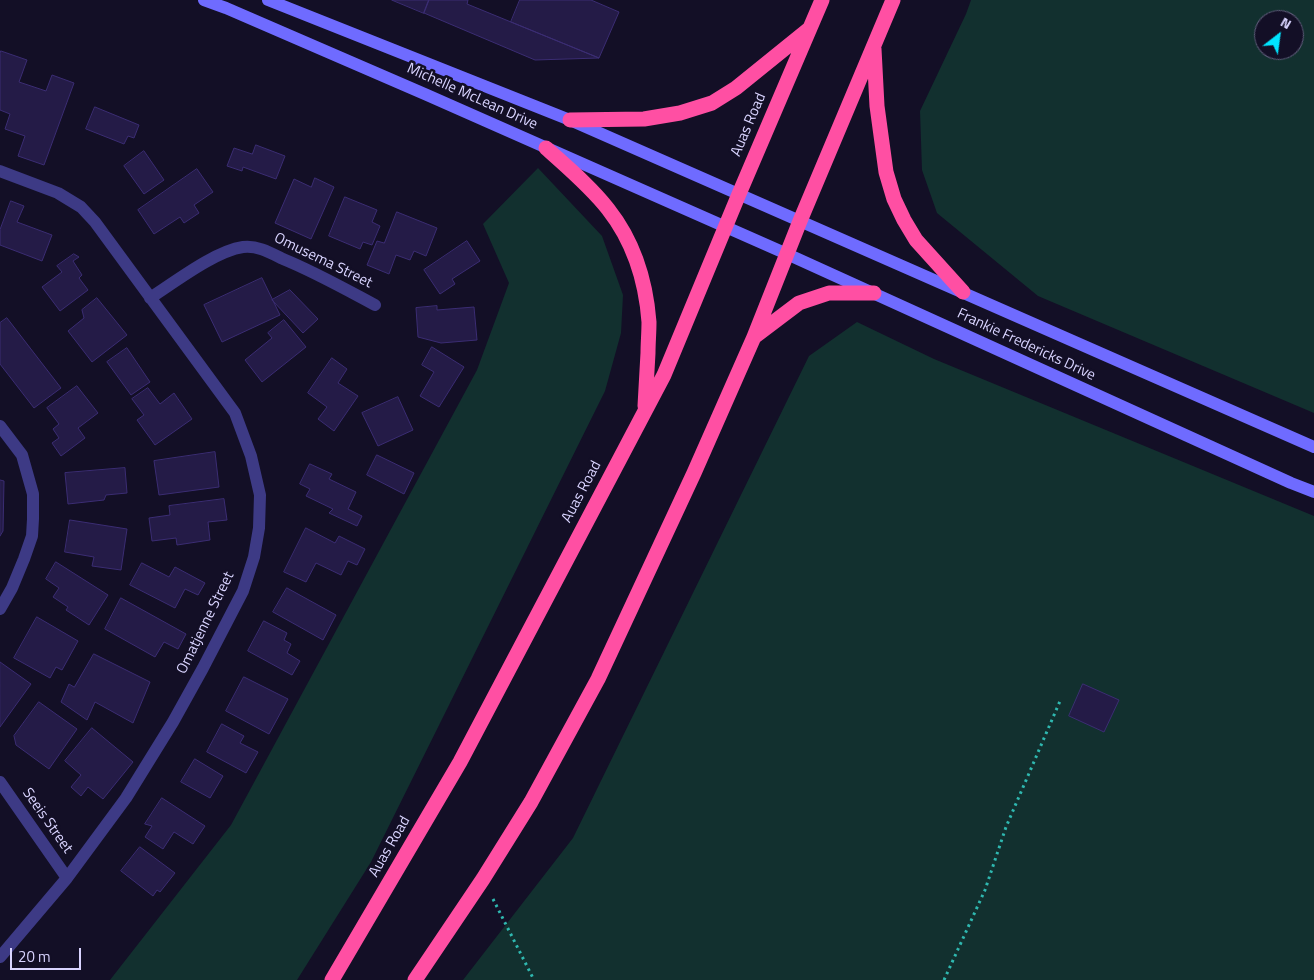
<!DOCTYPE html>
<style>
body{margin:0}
#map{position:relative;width:1314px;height:980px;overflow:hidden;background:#130f26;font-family:"Titillium Web",sans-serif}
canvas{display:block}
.north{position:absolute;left:1254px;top:10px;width:50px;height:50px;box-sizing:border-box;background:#130f26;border:1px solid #625e7d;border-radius:50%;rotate:30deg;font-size:14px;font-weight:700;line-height:20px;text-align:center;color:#d9d4ff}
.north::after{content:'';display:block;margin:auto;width:18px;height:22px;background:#00e5ff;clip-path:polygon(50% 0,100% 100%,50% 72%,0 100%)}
.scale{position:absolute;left:10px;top:948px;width:71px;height:22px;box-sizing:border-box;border:2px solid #d9d4ff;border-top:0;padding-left:6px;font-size:15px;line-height:18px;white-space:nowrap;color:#d9d4ff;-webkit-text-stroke:4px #130f26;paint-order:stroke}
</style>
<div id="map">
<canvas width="1314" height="980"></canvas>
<div class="north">N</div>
<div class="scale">20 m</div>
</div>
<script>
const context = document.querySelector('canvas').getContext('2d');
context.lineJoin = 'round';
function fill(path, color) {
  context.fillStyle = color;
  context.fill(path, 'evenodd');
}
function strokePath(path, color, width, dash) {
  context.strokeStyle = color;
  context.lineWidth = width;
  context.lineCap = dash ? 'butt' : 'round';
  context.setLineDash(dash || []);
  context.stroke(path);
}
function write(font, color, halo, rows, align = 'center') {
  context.font = font + ' "Titillium Web",sans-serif';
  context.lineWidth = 5;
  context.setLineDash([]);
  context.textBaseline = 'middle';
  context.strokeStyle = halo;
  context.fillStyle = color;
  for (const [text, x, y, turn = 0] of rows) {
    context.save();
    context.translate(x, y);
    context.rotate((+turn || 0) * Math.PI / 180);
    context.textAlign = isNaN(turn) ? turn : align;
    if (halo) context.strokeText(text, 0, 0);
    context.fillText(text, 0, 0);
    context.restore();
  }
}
const green = new Path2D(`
 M971,0H1314V413L1038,296L937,213L922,170L920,111L966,14ZM1264,20H1294V50H1264Z
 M538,168L602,236L623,295L621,333L605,391L371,862L297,980H110L231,825L477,370L509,283L483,224Z
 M857,322L934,359L1314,516V980H463L573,838L809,356Z`);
const building = new Path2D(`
 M392,0H429L424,13Z
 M429,0H468L467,4L599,58L535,60L424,13Z
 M520,0H591L619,12L599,58L511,22Z
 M1,51L27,60L19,82L46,91L52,75L74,83L44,165L18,156L25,136L5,129L10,114L0,110V54Z
 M95,107L139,125L134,138L128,136L124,144L86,129Z
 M256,145L285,156L276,179L243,167L242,171L227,166L234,148L252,154Z
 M144,151L164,180L144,194L124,166Z
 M197,169L213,192L194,205L199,213L184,223L180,217L154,234L138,210Z
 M315,178L334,187L311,239L275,223L294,179L311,187Z
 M345,197L377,210L372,222L380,226L372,245L363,242L360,249L329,236Z
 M11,201L24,206L17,222L52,235L42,261L0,245V230Z
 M397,212L437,228L426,256L414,251L410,260L396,255L389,274L367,265L377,241L384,243Z
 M467,241L480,261L452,279L455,284L440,294L424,270Z
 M74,254L79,257L73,261L82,275L79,278L88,290L60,311L42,287L62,272L57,266Z
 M262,278L280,315L222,342L204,305Z
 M290,290L318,319L303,333L272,300Z
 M97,298L127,335L92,362L68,331L84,318L82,310Z
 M437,306V310L474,307L477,340L441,343L418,337L416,308Z
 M7,318L61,388L34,408L0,364V323Z
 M284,320L306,347L262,382L245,360L272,338L268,333Z
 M432,347L464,367L439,407L420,396L434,372L422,365Z
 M127,348L150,382L131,395L107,362Z
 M332,358L347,369L338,383L358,396L334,431L318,419L327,407L308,393Z
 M77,386L98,413L78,428L85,438L61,456L52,443L59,438L53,429L59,424L47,408Z
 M148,388L160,404L174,393L192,419L155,445L137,420L144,415L132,399Z
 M398,397L413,430L378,446L362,413Z
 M215,452L219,487L159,495L154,461Z
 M377,455L414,473L404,494L367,475Z
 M310,464L332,474L329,479L356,492L348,509L362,516L357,526L329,513L333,509L306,496L310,489L300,484Z
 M125,468L127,493L106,495L104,500L68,504L65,473Z
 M0,480L4,481L3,531L0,536Z
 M224,499L227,520L208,522L210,540L177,545L176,538L152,541L149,518L170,515L169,506Z
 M70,520L127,529L121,570L92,566L94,557L65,552Z
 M306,528L335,543L339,536L365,549L357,565L348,561L341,575L316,563L306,582L284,572Z
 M56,562L108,595L89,625L66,610L68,607L53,597L59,588L46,579Z
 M142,563L169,577L175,567L205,583L198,595L185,589L175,608L130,585Z
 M287,588L336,615L323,640L273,612Z
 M121,598L186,634L178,649L164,642L155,657L105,629Z
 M37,617L78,641L62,670L56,667L50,678L14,658Z
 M264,621L287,633L284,640L291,644L287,653L300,661L292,675L248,651Z
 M94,654L150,682L133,723L95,702L87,720L61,702L69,684L74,687Z
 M0,662L31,684L0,727Z
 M244,677L288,699L269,734L226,711Z
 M1083,684L1119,700L1104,732L1069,716Z
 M39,702L77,729L49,769L16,745L14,736Z
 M222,724L244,736L240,743L258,752L246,773L207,752Z
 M92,728L133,762L103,799L88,787L81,796L71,787L81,775L65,761Z
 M195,759L223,776L210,798L181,782Z
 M162,798L205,826L193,844L174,832L163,849L145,837L152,826L145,824Z
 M140,847L175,873L160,892L157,890L153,896L121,871Z`);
const path = new Path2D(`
 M493,899L534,980
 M944,980L985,890L1006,827L1060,701`);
const street = new Path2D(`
 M0,171L58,193L81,207L95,222L235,413L251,456L260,495L259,528L254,557L243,591L203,668L173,722L126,798L67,878L0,957
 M150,298C175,282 215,251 243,247C257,245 271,253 283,259C315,272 345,289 375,305
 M0,426L22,455L33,494V519L32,536L24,559L12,588L0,609
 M0,782L67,878`);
const secondary = new Path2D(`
 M204,0L226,8L427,95L787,254L1291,483L1314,492
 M268,0L570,120L1314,447`);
const highway = new Path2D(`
 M874,49L877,106L886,172L894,199L904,220L916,240L963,292
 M570,120L644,119L680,113L712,103L736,88L809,29
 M546,148C567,167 591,187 608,209C634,242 646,282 649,322C649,333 648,343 648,353C647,371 646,389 645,406
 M754,337L799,303L829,293H874
 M332,980L460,762L664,375L739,194L822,0
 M415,980L483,879L531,802L598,679L694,473L754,337L800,221L893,0`);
const streetNames = [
 ["Michelle McLean Drive",472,97,24],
 ["Auas Road",749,125,-67],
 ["Omusema Street",323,261,26],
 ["Frankie Fredericks Drive",1026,345,25],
 ["Auas Road",582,492,-62],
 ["Omatjenne Street",206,623,-64],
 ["Seeis Street",47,821,55],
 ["Auas Road",390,847,-60]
];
fill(green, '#12302f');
fill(building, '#241b47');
strokePath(building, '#3b2d73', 1);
strokePath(path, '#2fb8b0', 3, [2.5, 4]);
strokePath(street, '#3d3a85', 12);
strokePath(secondary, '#6f6bff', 12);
strokePath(highway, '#ff4fa3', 15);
write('15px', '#d9d4ff', '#130f26', streetNames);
</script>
